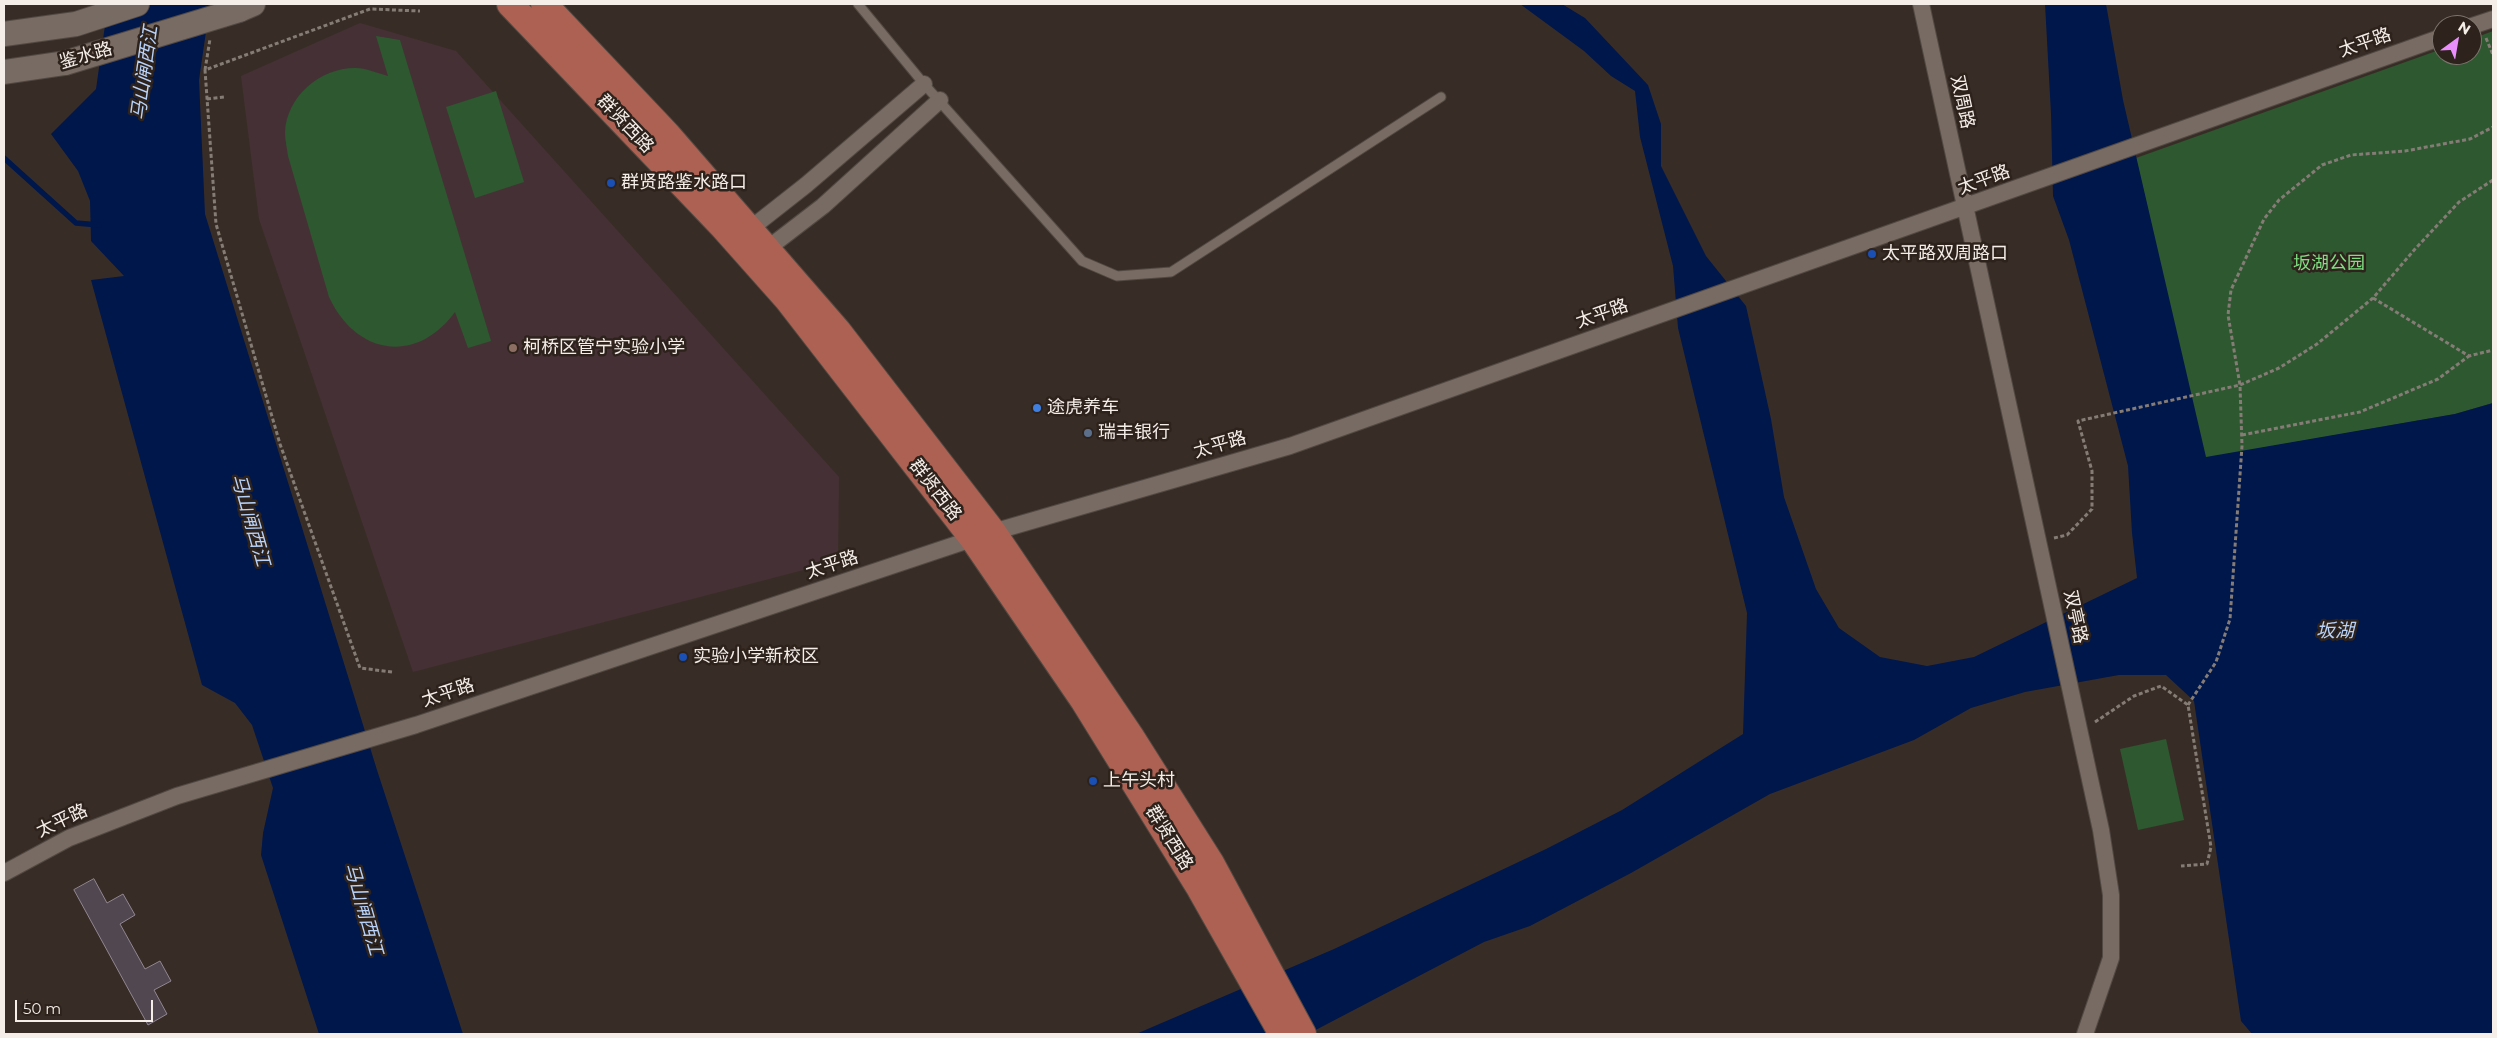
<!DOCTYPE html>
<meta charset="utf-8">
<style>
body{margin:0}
#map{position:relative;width:2497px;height:1038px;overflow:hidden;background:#382d26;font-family:Montserrat,sans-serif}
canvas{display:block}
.frame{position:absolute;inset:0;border:5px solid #f4ede8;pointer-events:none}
.north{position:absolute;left:2432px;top:15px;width:50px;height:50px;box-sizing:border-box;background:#2e231c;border:1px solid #7d746e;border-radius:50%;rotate:32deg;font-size:14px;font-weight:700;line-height:20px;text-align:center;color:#f4ede8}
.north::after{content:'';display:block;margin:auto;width:18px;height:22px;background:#ea8dfd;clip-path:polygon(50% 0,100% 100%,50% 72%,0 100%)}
.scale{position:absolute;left:15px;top:1000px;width:138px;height:22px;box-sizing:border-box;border:2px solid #f4ede8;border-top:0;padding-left:6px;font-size:15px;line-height:18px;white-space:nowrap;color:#f4ede8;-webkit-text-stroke:4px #2e231c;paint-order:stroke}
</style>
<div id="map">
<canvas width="2497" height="1038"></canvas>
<div class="frame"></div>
<div class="north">N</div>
<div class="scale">50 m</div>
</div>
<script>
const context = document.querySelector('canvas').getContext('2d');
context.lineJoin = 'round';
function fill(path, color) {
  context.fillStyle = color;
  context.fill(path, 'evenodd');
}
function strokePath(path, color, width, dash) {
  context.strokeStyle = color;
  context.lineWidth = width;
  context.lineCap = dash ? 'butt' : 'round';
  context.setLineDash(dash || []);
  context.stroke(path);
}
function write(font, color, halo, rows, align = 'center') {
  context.font = font + ' Montserrat,"Noto Sans SC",sans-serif';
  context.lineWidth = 5;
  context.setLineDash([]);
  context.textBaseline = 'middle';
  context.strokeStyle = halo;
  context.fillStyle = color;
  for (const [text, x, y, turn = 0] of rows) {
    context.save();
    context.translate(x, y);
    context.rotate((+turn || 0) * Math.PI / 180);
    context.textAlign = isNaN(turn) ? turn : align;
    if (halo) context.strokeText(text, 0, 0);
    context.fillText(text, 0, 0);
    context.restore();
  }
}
const industrial = new Path2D(`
 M360,23L456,51L839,477L838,561L413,672L259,219L241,76Z`);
const green = new Path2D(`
 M2493,31V403L2455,414L2205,458L2136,158L2442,49V55H2472V39Z
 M376,36L400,40L491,341L468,348L455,312C416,365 356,355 329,297L288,156C287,148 285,140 285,133C286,97 320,68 355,68C366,68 377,73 388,76Z
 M496,91L524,182L475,198L446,107Z
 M2166,739L2184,820L2138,830L2120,749Z`);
const water = new Path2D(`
 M108,4H210L199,80L205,214L377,770L463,1034H319L261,855L263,833L273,788L252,725L235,703L202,685L91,280L124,276L91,241L90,201L78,171L51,134L96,89Z
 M1520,4H1562L1585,18L1648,85L1661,124V166L1706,256L1746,306L1771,419L1784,497L1816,589L1839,628L1880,657L1927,666L1974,657L2137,578L2132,533L2128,466L2069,240L2053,196L2051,114L2045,4H2106L2123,100L2206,457L2455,414L2493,403V1034H2252L2241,1021L2194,701L2166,675H2119L2025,692L1971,708L1914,740L1770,794L1631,873L1530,926L1484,942L1308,1034H1136L1334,949L1546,849L1622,810L1743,734L1747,613L1678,328L1673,266L1640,137L1635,91L1611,76L1584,51Z`);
const stream = new Path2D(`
 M4,158L76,223L99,225`);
const building = new Path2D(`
 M94,879L107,903L123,894L135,915L120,924L145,969L160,961L171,981L154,990L167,1014L148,1025L74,890Z`);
const path = new Path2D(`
 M2486,38L2493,55
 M205,70L210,39
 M207,99L224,97
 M2373,298L2469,356L2493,350
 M2242,435L2360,412L2438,379L2469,356
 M2054,538L2067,535L2092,509V471L2078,421L2240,385L2279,368L2317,344L2373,298L2415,249L2459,202L2493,180
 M392,672L360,668L280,444L216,224L205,70L370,9L420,11
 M2188,705L2216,662L2230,619L2242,446L2240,385L2228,315L2231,290L2264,219L2279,200L2322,165L2351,155L2405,151L2470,139L2493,127
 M2095,722L2134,696L2161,686L2188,705L2211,847L2207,864L2181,866`);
const lane = new Path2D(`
 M858,4L924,84L1082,261L1117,276L1171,272L1441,97`);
const street = new Path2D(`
 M1921,4L2101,830L2111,895V958L2085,1034
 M2472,26L2493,19
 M750,229L806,185L924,84
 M767,249L823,206L940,100
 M4,873L69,838L177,796L416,725L993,532L1290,446L2442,37`);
const secondary = new Path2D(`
 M239,10L253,4
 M4,34L76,24L137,4
 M4,72L65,63`);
const primary = new Path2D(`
 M510,4L723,227L787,299L973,539L1083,700L1200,889L1282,1034
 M544,4L667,134L838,331L993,532L1130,735L1211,863L1303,1034`);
const secondaryBridge = new Path2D(`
 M65,63L239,10`);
const markers = [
 [611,183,5,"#1a4fb4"],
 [1872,254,5,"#1a4fb4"],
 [513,348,5,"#8d6e63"],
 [1037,408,5,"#3f7fe0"],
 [1088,433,5,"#5c6f8a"],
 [683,657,5,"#1a4fb4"],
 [1093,781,5,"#1a4fb4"]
];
const streetNames = [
 ["太平路",2365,43,-19],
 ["鉴水路",86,56,-16],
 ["双周路",1962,102,78],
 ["群贤西路",625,124,46],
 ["太平路",1984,180,-20],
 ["太平路",1602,314,-19],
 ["太平路",1220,445,-16],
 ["群贤西路",935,490,52],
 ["太平路",832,565,-18],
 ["双亭路",2075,617,78],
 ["太平路",448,693,-18],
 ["太平路",62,821,-25],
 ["群贤西路",1169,838,58]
];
const poiNames = [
 ["群贤路鉴水路口",621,183],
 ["太平路双周路口",1882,254],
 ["柯桥区管宁实验小学",523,348],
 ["途虎养车",1047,408],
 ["瑞丰银行",1098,433],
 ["实验小学新校区",693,657],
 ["上午头村",1103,781]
];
const parkNames = [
 ["坂湖公园",2329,264]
];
const waterNames = [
 ["马山闸西江",145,73,-82],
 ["马山闸西江",250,520,74],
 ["坂湖",2335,631],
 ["马山闸西江",363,909,74]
];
fill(industrial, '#453135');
fill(green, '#2e5830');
fill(water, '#00174b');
strokePath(stream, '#00174b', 5.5);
fill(building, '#514750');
strokePath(building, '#928791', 1);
strokePath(lane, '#524943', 11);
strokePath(street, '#524943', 18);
strokePath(secondary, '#524943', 26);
strokePath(primary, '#524943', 28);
strokePath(path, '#857c76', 3, [4, 2.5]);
strokePath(lane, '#786b63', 9);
strokePath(street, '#786b63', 16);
strokePath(secondary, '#786b63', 24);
strokePath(primary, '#ad6152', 26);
strokePath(secondaryBridge, '#524943', 26, []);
strokePath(secondaryBridge, '#786b63', 24);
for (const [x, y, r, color] of markers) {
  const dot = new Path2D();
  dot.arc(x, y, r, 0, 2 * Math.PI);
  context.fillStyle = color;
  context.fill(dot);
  strokePath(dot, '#2e231c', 2);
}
write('18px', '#f4ede8', '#2e231c', streetNames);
write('18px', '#f4ede8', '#2e231c', poiNames, 'left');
write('18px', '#7fdf82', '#2e231c', parkNames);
write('italic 19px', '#b8d2fa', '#2e231c', waterNames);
</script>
